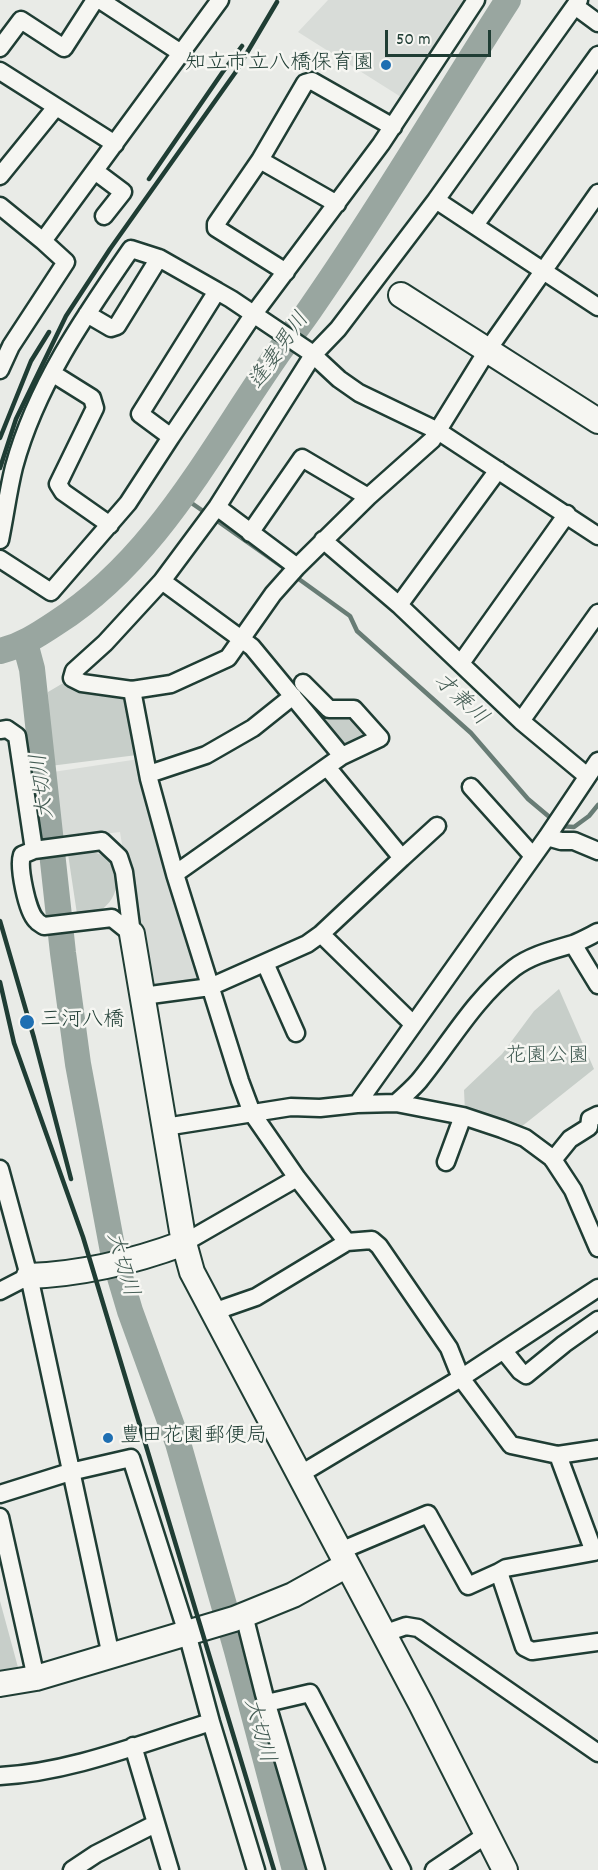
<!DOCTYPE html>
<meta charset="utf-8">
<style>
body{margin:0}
#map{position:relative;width:598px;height:1870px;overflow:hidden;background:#e9ebe7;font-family:Dekko,sans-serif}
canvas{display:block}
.scale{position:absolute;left:385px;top:30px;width:106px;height:27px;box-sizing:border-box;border:3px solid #1f3d34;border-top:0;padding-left:8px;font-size:18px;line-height:21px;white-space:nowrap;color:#1f3d34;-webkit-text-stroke:4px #f6f6f2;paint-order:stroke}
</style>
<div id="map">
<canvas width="598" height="1870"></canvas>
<div class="scale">50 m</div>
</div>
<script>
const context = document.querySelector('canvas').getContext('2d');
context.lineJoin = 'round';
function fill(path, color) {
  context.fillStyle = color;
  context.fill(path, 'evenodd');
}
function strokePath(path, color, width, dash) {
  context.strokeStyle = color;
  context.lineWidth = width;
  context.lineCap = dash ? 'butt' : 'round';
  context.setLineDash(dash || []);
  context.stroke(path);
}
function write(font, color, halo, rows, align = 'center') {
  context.font = font + ' Dekko,"Klee One",sans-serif';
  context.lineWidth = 5;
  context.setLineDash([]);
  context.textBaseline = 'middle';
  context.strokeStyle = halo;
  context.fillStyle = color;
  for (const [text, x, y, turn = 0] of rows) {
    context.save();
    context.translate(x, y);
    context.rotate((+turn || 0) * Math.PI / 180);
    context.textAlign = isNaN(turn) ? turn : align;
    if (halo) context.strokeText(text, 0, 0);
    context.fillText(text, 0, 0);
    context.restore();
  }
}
const built = new Path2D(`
 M328,0H466L401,97L298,32Z
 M139,759L208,983L146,992L120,832L60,839L53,772Z`);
const green = new Path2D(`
 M65,682L128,695L137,755L50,766L48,692Z
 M302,686L353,711L375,737L343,752L295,691Z
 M82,850C90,851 99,853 105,857C125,870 118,899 101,910C95,914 84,913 77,914L68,854Z
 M559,989L594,1069L521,1127L465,1112L464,1090L502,1054L534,1011Z
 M0,1601L19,1671L0,1672Z`);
const stream = new Path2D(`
 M185,491L190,502L203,511
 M216,520L284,568
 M296,577L350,616L357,631L471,733L528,799L553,820
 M559,826L574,827L589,816L598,805`);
const river = new Path2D(`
 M25,643L32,669L63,953L78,1064L114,1257L130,1311L178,1443L237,1651L295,1870
 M0,651C21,646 38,635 56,623C155,560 210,451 276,356C288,339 301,323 313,305C382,206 443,101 508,0`);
const street = new Path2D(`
 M100,0L181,53
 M476,0L381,144L253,315L171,437L140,414L217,291L231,299L310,352L339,379L359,393L438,431L598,536
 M579,0L436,200L338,329L313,355L217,507L188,546L162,581L105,643L74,671L72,678L82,683L132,690L171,684L228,658L273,594L297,567L368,497L432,440L487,351L598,193
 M575,6L598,23
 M0,48L21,20L64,48L95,0
 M0,71L115,144
 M260,160L337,204
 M95,171L123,192L104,216
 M0,176L56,107
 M436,200L598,307
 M0,206L43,241
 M475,225L598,55
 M286,272L216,228V224L260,160L305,83L312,81L393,127
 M87,314L111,328L117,326L159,258
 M0,370L11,346L66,262L43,241L220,0
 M52,373L92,398L95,408L58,484L63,492L110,525
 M217,507L297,567
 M250,533L302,458L368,497
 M0,540C5,516 8,491 14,467C36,386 84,317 131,249L159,258L217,291
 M323,540L399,605L521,721L587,776
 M0,559L51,592L128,503L171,437
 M162,581L252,647L342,756
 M399,605L498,470
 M461,663L567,514
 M132,690L149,779L175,874L240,1081L252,1113L297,1178L347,1242L372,1240L379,1246L449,1348L461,1378L511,1445L558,1455
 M521,721L598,613
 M0,730L7,729L17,736L34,850
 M149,774L206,755L253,728L293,696
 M471,787L533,856
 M547,837L561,841H574L598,851
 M102,841L119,857L124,872L132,934L112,918L44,926C41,924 38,923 36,920C27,911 18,867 22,855L34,850Z
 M402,858L437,826
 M175,874L342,756L380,738L354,709H329L303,683
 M321,934L402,858L327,767
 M573,944L598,985
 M265,963L296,1033
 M143,996L210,987L307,944L321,934L413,1024
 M396,1103C404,1096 412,1089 419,1081C450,1043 474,999 514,968C531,955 553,950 573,944C581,941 590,936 598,932
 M357,1104L547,837L598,761
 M165,1127L291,1107L320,1108L357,1104L396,1103L463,1116L502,1129L525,1138L552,1158L573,1190L598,1248
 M553,1160L570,1139L589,1127L590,1119L598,1115
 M446,1162L463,1116
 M0,1169L29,1276L111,1656
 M184,1243L297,1178
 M0,1291L29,1276
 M213,1312L256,1297L347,1242
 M504,1351L520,1371L526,1375L564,1344L598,1320
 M598,1449L558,1455L594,1552L506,1568L499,1572L524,1647L532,1651L598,1642
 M299,1475L461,1378L598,1288
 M0,1494L70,1472L131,1458L187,1633L211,1722L256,1870
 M0,1517L36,1678
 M340,1551L428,1514L468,1586L499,1572
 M244,1615L264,1694L316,1870
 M383,1634L406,1626L418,1628L598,1753
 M267,1703L310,1693L402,1870
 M133,1746L170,1870
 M0,1776C72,1772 142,1743 211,1722
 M72,1870L96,1854L155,1824
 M434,1870L486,1835`);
const secondary = new Path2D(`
 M401,295L598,421
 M132,934L184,1243L192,1272L421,1704L505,1870
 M29,1276C83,1274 133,1262 184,1243
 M0,1684L36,1678L234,1619L293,1595L347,1565`);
const rail = new Path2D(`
 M149,179L222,73L242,46
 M0,438L31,361L49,332
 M0,468L16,419L66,316L110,249L235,73L277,2
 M0,921L34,1038L71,1179
 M0,982L14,1043L83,1237L274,1870`);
const markers = [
 [386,65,6,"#1f6fb2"],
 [27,1022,8,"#1f6fb2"],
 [108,1438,6,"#1f6fb2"]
];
const poiNames = [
 ["知立市立八橋保育園",374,65,"right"],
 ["三河八橋",40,1022],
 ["豊田花園郵便局",120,1438]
];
const parkNames = [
 ["花園公園",547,1058]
];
const waterNames = [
 ["逢妻男川",281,352,-55],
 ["才兼川",459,701,43],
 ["大切川",45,786,-97],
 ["大切川",120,1265,74],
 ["大切川",257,1731,75]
];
fill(built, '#d8dcd8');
fill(green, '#c7cec9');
strokePath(stream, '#687c75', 4.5);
strokePath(river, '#99a6a0', 26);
strokePath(street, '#1f3d34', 21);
strokePath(secondary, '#1f3d34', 28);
strokePath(street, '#f6f6f2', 16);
strokePath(secondary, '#f6f6f2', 24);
strokePath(rail, '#1f3d34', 4.5);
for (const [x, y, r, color] of markers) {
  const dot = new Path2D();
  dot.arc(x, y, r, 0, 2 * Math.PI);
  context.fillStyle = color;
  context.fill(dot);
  strokePath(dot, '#f6f6f2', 2);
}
write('21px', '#1f3d34', '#f6f6f2', poiNames, 'left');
write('21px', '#415a52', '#f6f6f2', parkNames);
write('italic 22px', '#445c54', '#f6f6f2', waterNames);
</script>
